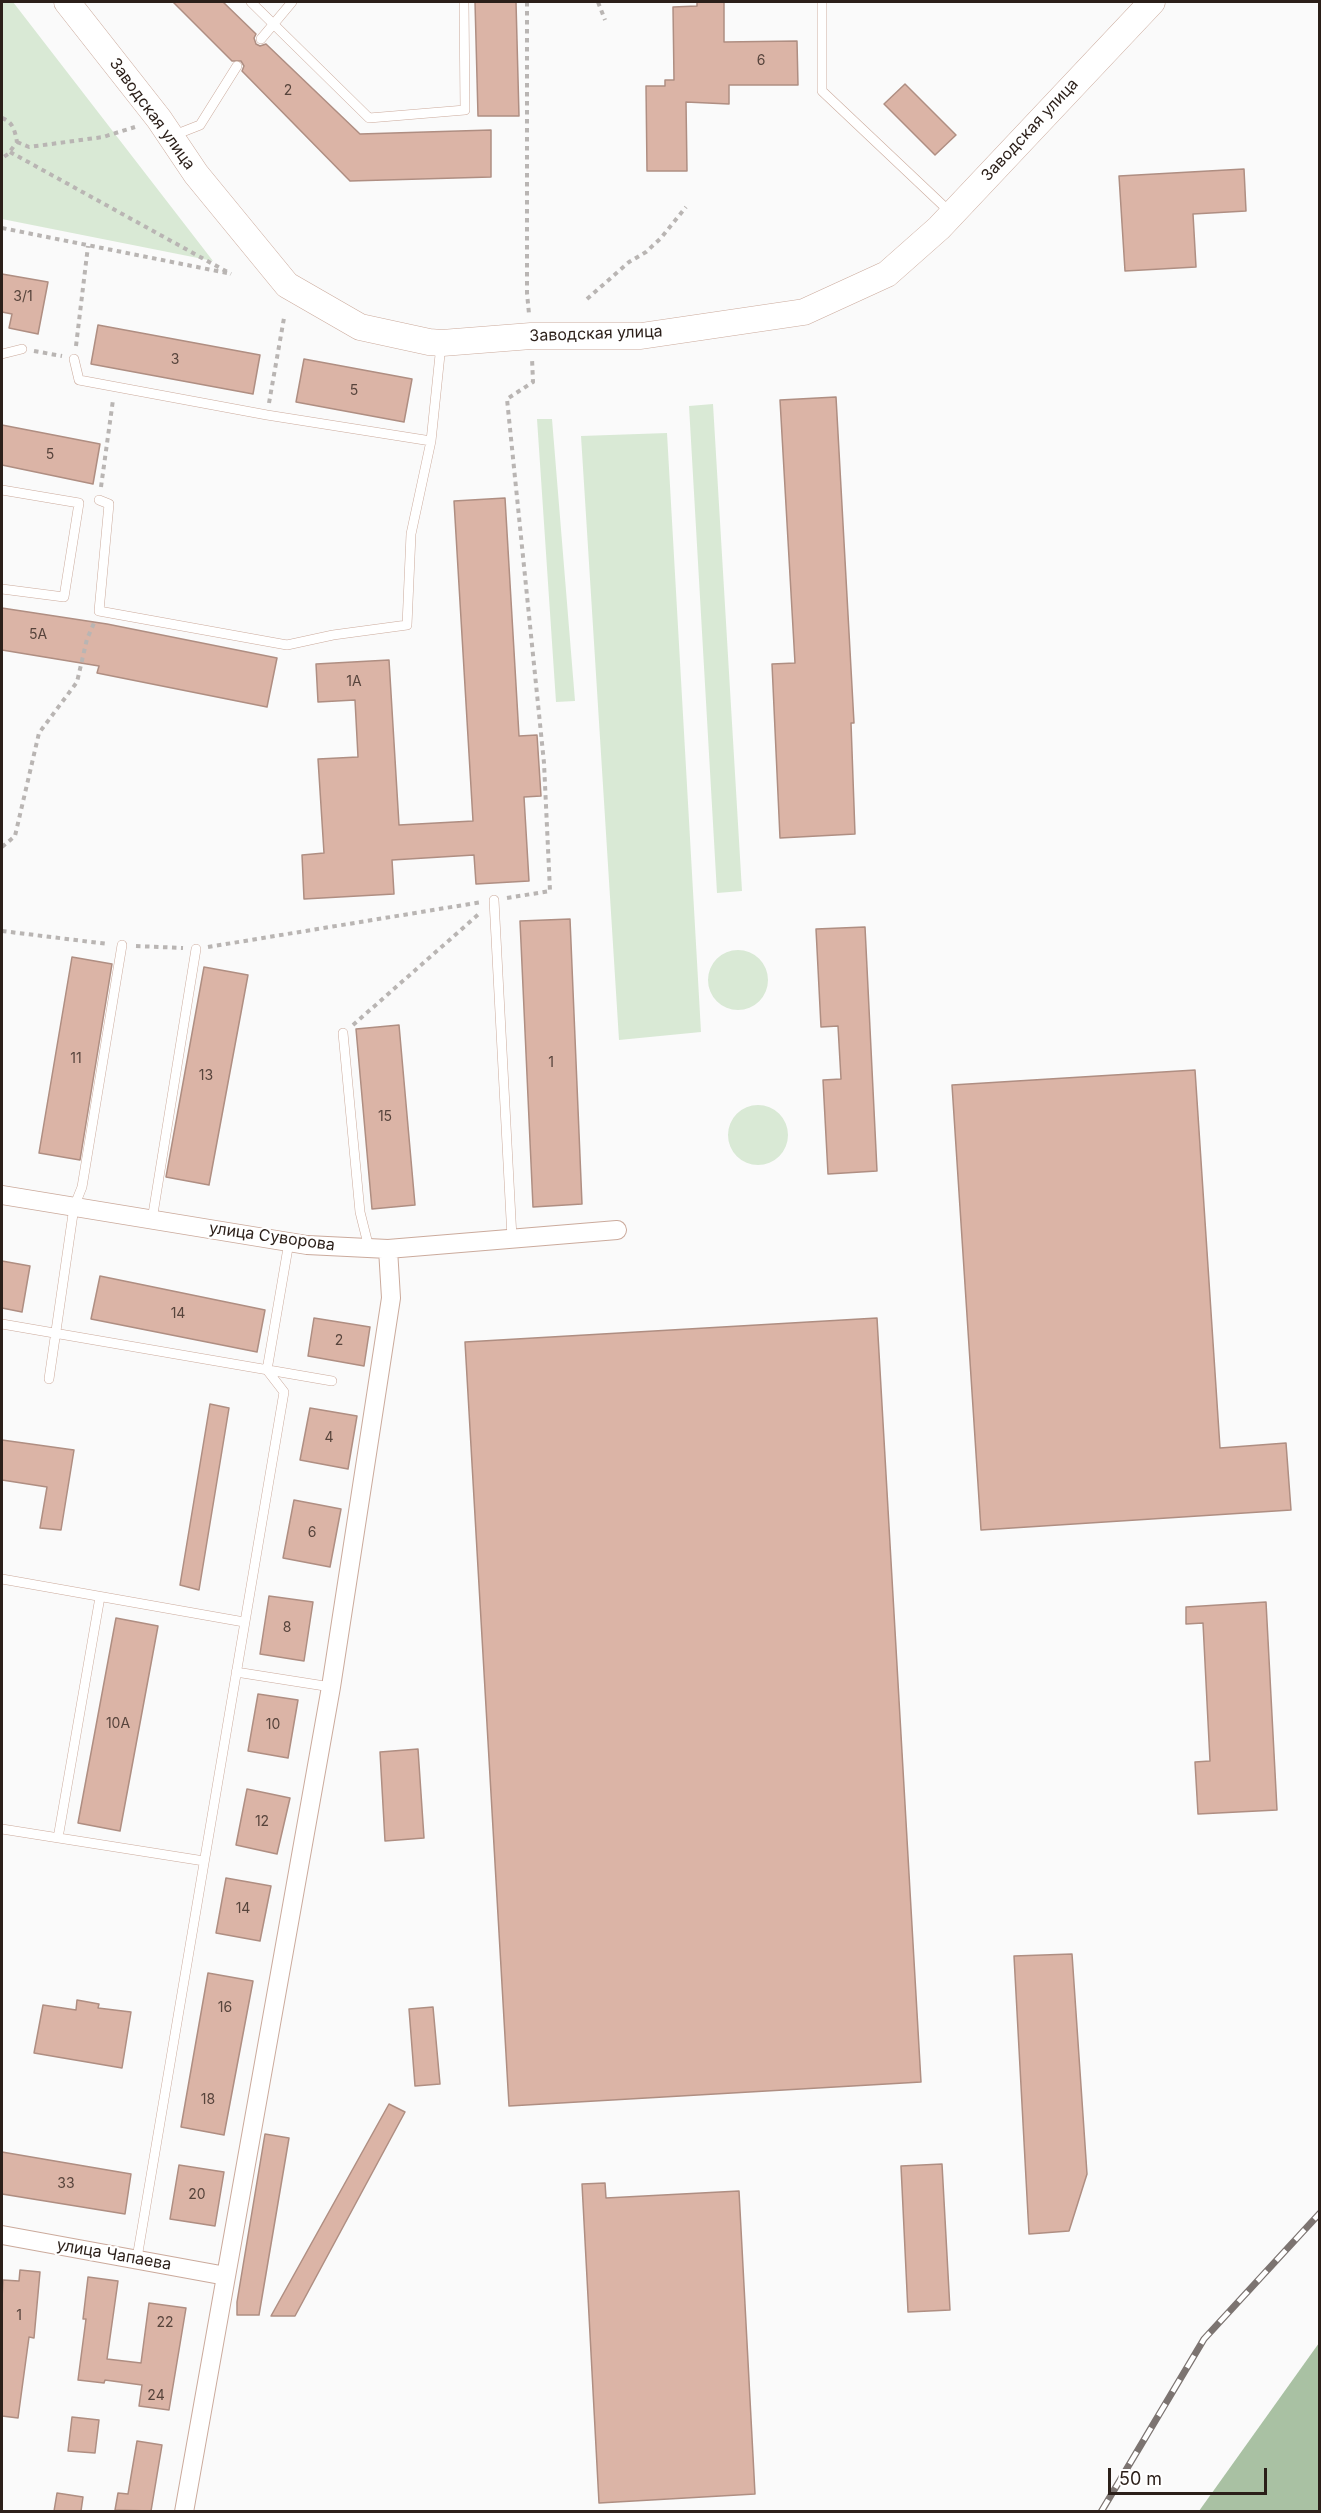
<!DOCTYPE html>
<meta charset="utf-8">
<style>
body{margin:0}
#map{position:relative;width:1321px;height:2513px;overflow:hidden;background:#fafafa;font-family:Inter,sans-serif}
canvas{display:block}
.frame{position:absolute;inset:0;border:3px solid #2b1f19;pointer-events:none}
.scale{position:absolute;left:1108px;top:2468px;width:159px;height:27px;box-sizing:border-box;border:3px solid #2b1f19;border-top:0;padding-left:8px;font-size:18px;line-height:21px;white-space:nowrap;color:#2b1f19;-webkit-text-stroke:4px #fff;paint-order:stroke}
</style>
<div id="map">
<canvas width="1321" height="2513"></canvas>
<div class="frame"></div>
<div class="scale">50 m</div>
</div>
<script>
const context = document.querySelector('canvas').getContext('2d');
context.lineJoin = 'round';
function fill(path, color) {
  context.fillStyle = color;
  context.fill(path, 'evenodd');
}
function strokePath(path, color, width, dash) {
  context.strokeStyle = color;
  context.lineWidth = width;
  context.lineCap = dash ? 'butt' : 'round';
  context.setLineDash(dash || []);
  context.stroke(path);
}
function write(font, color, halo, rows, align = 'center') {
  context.font = font + ' Inter,sans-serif';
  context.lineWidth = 4.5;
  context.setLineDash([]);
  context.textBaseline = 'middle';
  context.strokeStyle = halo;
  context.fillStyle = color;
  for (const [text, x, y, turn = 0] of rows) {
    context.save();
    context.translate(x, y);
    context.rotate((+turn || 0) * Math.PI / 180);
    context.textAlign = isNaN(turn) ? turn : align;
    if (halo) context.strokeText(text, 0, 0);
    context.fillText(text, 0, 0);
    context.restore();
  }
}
const green = new Path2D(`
 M2,2H13L213,261L2,219Z
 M713,404L742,891L717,893L689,406Z
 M537,419H552L575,701L556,702Z
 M667,433L701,1032L619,1040L581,436Z
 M708 980a30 30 0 1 1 60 0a30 30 0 1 1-60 0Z
 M728 1135a30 30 0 1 1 60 0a30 30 0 1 1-60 0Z`);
const forest = new Path2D(`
 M1319,2343V2511H1199Z`);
const building = new Path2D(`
 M173,2H223L256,34L254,38L256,44L260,46L266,44L360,134L491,130V177L350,181L242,71L244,66L241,61H232Z
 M475,2H516L519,116H478Z
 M697,2H724V42L797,41L798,85H729V104L686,102L687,171H647L646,86H665V80H674L673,7L697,6Z
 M905,84L956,135L935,155L884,104Z
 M1244,169L1246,211L1193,214L1196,267L1125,271L1119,176Z
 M2,274L48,282L38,334L9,328L12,314L2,312Z
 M98,325L260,355L253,394L91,364Z
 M304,359L412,379L404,422L296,402Z
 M836,397L854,723H851L855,834L780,838L772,664L795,663L780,400Z
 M2,425L100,444L93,484L2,465Z
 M505,498L519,736L537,735L541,796L524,797L529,881L476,884L474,855L392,860L394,894L304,899L302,855L324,853L318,759L358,757L355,700L318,702L316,664L389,660L399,825L473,821L454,501Z
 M2,608L107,624L277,658L267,707L97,673L99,666L2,650Z
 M570,919L582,1204L533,1207L520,921Z
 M865,927L877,1171L828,1174L823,1080L841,1079L838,1026L821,1027L816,929Z
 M72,957L112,964L80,1160L39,1153Z
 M204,967L248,975L209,1185L166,1177Z
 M399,1025L415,1205L372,1209L356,1029Z
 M1195,1070L1220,1448L1286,1443L1291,1510L981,1530L952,1085Z
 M2,1261L30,1266L22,1312L2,1308Z
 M100,1276L265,1310L257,1352L91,1319Z
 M314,1318L370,1327L364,1366L308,1356Z
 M877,1318L921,2082L509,2106L465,1342Z
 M210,1404L229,1408L199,1590L180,1585Z
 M310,1408L357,1416L348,1469L300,1460Z
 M2,1440L74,1450L61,1530L40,1528L47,1487L2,1480Z
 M294,1500L341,1509L330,1567L283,1558Z
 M269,1596L313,1602L304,1661L260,1654Z
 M1266,1602L1277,1810L1198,1814L1195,1762L1210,1761L1203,1623L1186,1624V1607Z
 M116,1618L158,1626L120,1831L78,1823Z
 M258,1694L298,1700L288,1758L248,1751Z
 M418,1749L424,1838L385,1841L380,1752Z
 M247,1789L290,1798L277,1854L236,1845Z
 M226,1878L271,1886L260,1941L216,1933Z
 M1072,1954L1087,2174L1069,2231L1029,2234L1014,1956Z
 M208,1973L253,1981L224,2135L181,2127Z
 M77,2000L99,2004L98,2008L131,2012L122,2068L34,2053L43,2005L76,2010Z
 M433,2007L440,2084L415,2086L409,2009Z
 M389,2104L405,2112L295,2316H271Z
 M265,2134L289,2138L259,2315H237V2302Z
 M2,2152L131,2174L125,2214L2,2194Z
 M942,2164L950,2310L908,2312L901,2166Z
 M179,2165L224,2172L215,2226L170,2219Z
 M605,2183L606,2198L739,2191L755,2494L599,2503L582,2184Z
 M20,2270L40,2272L34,2338L29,2337L18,2418L2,2416V2298L3,2280L19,2281Z
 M88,2277L118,2281L107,2359L141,2363L149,2303L186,2308L169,2410L139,2406L142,2385L105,2380L104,2383L78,2380L86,2319H83Z
 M72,2417L99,2420L95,2453L68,2451Z
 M137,2441L162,2445L151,2511L115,2510L118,2493L128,2494Z
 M57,2493L83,2497L81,2511H54Z`);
const path = new Path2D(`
 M527,2V293L529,314
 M598,2L605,20
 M2,118C13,122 15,131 17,142L8,154L2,158
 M17,142L29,147L103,137L135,127
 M10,152L231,274
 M2,228L227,273
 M587,299L629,262L646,252L661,238L686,207
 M76,346L88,246
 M34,351L62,356
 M269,403L284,318
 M101,487L113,400
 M2,847L15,836L39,733L77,682L87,639L94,623
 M507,898L550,891L544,763L507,399L533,382L532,358
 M2,931L108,944
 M136,946L183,948
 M208,947L482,902
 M353,1025L480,913`);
const lane = new Path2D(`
 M251,2L369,118L465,110L464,2
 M822,2V91L950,212
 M261,39L292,2
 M172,136L200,125L237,66
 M2,354L22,349
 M74,359L79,380L267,415L431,441L441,345
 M2,490L79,503L64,597L2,589
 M99,500L109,504L99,611L287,645L333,635L407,625L411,534L431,441
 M494,900L512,1238
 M343,1033L360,1212L369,1248
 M152,1220L196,949
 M2,1324L332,1381
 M49,1379L74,1207L82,1187L122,945
 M2,1579L244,1622
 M236,1672L331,1687
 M2,1829L204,1861
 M58,1838L100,1597
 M137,2258L284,1392L267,1370L289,1242`);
const street = new Path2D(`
 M2,1195L307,1245L388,1249L617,1230
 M2,2235L226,2276
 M184,2512L331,1687L391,1298L388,1249`);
const secondary = new Path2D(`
 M67,2L159,119L196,174L287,285L360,327L429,342L442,343L531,336H641L804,312L887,274L939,228L1152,2`);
const rail = new Path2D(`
 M1101,2512L1204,2339L1320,2213`);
const numberNames = [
 ["6",761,61],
 ["2",288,91],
 ["3/1",23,297],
 ["3",175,360],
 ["5",354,391],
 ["5",50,455],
 ["5А",38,635],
 ["1А",354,682],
 ["11",76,1059],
 ["1",551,1063],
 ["13",206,1076],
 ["15",385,1117],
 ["14",178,1314],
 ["2",339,1341],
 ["4",329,1438],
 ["6",312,1533],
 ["8",287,1628],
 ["10А",118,1724],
 ["10",273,1725],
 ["12",262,1822],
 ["14",243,1909],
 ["16",225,2008],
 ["18",208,2100],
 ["33",66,2184],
 ["20",197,2195],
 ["1",19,2316],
 ["22",165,2323],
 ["24",156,2396]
];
const streetNames = [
 ["Заводская улица",152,114,54],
 ["Заводская улица",1030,130,-47],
 ["Заводская улица",596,334,-2],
 ["улица Суворова",272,1237,8],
 ["улица Чапаева",114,2255,10]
];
fill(green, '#d9e9d5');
fill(forest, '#a9c1a3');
fill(building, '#dbb4a6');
strokePath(building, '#af8e82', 1.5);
strokePath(lane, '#cbaa9c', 10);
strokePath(street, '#cbaa9c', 20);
strokePath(secondary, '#cbaa9c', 27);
strokePath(path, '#b9b5b3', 4, [4.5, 4.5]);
strokePath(lane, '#fff', 9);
strokePath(street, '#fff', 18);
strokePath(secondary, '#fff', 26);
strokePath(rail, '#7c7471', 7);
strokePath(rail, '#fff', 4.5, [14]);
write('14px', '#57443c', null, numberNames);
write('16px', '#2b1f19', '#fff', streetNames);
</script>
